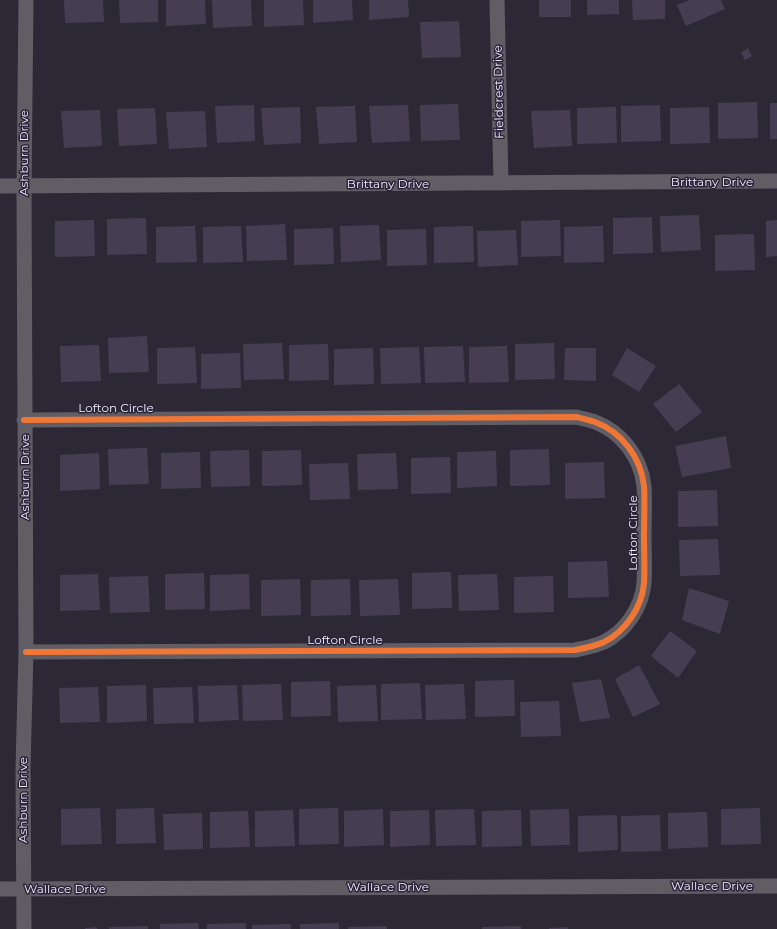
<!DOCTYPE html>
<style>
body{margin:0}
canvas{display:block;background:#2c2835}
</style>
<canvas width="777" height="929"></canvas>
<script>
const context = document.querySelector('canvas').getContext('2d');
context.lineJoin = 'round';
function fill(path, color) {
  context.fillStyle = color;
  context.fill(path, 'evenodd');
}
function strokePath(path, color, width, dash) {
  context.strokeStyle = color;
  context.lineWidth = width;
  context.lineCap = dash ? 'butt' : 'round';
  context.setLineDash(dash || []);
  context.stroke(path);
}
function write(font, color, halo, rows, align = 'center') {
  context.font = font + ' Montserrat,sans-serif';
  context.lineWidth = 3;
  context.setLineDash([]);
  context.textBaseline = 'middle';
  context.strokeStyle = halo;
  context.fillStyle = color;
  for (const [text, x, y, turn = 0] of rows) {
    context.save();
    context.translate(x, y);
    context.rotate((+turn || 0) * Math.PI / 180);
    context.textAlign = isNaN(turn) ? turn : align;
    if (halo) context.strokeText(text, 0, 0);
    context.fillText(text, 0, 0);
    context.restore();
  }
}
const building = new Path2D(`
 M64,0H103L104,22L65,23Z
 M119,0H158V22L120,23Z
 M166,0H205L206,24L166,26Z
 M212,0H251L252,26L213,28Z
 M264,0H303L304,25L264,27Z
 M313,0H352L353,20L313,23Z
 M369,0H408L409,17L369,20Z
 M539,0H571V17H539Z
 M587,0H619V14L587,15Z
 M632,0H665V19L633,20Z
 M690,0H721L725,9L686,26L677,5Z
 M459,21L461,57L422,58L420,22Z
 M748,48L752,56L745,60L741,53Z
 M757,102L758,138L718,139V103Z
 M770,103H777V139H770Z
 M458,104L460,140L421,141L420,105Z
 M254,105L255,141L217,143L215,106Z
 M408,105L410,141L372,143L369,106Z
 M660,105L661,141L621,142V106Z
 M355,106L357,142L319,144L316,107Z
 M300,107L301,143L264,145L261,108Z
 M616,107L617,143L577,144V108Z
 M709,107L710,143L670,144V108Z
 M155,108L157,144L119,146L117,109Z
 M100,110L102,146L64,148L61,111Z
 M570,110L572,146L534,148L531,111Z
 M205,111L207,147L169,149L166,112Z
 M699,215L701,250L661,252L660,216Z
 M652,217L653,253L613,254V218Z
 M146,218L147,254L107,255V219Z
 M94,220L95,256L55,257V221Z
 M560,220L561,256L521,257V221Z
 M777,220V256L766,257V221Z
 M285,224L287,260L247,261L246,226Z
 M379,225L381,260L341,262L340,226Z
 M195,226L197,262L156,263V227Z
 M241,226L243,262L203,263V227Z
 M473,226L474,262L434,263V227Z
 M603,226L604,262L564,263V227Z
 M333,228L334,264L294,265V229Z
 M426,229L427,265L387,266V230Z
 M516,230L518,265L478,267L477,231Z
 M754,234L755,270L715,271V235Z
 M147,336L149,372L109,373L108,338Z
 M282,343L284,379L244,380L243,344Z
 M554,343L555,379L515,380V344Z
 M328,344L329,380L289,381V345Z
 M99,345L101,381L61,382L60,346Z
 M463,346L465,382L425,383L424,347Z
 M507,346L509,382L469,383V347Z
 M195,347L197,383L157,384V348Z
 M419,347L421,383L381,384L380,348Z
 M373,348L374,384L334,385V349Z
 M565,348H596V381L564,380Z
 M627,348L656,366L639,392L612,375Z
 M240,353L241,388L201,389V354Z
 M679,384L702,412L676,432L653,404Z
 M726,436L731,468L682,477L675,446Z
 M147,448L149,484L109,485L108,449Z
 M549,449L550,485L510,486V450Z
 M249,450L250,486L211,487L210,451Z
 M301,450L302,485L262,486V451Z
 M496,451L497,486L457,488V452Z
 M200,452L201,488L161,489V453Z
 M99,453L100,489L60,491V455Z
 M396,453L398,489L358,490L357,454Z
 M450,457L451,493L411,494V458Z
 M604,462L605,498L565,499V463Z
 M348,463L350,499L310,500L309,464Z
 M717,490L718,526L678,527V491Z
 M718,539L720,575L680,576L679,540Z
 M607,561L609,597L568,598V562Z
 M451,572L452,608L412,609V573Z
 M204,573L205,609L165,610V574Z
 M98,574L100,610L60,611V575Z
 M249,574L250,609L210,611V575Z
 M497,574L499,610L459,611L458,575Z
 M148,576L150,612L110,613L109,577Z
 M553,576L554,612L514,613V577Z
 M300,579L301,615L261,616V580Z
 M350,579L351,615L311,616V580Z
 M398,579L400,615L360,616L359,580Z
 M689,588L729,601L720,634L682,620Z
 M670,631L697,651L678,678L651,656Z
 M639,665L660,704L633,717L615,679Z
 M601,679L610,718L580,722L572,683Z
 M514,680L515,716L475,717V681Z
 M330,681L331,716L291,717V682Z
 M420,683L422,719L381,720V684Z
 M281,684L283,720L243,721L242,685Z
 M464,684L466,719L426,720L425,685Z
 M146,685L147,721L107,723V686Z
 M237,685L239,720L199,722L198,686Z
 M376,685L378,721L338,722L337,686Z
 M98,687L100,722L60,723L59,688Z
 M192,687L194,723L154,724L153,688Z
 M559,701L561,736L521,737L520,702Z
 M100,808L102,844L61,845V809Z
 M154,808L156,843L116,844V809Z
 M338,808L339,844L299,845V809Z
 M760,808L761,844L721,845V809Z
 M383,809L384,845L344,847V811Z
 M474,809L476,845L436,846L435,810Z
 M569,809L570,845L531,846L530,810Z
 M293,810L295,846L255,847V811Z
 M429,810L430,845L390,847V811Z
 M521,810L522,846L482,847V811Z
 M248,811L250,847L210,848V812Z
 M707,812L708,847L668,849V813Z
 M202,813L203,849L164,850L163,814Z
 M617,815L618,850L578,852V816Z
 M660,815L661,851L621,852V816Z
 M198,923L199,929H160V924Z
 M246,923V929H207V924Z
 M339,923V929H300V924Z
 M291,924V929H252V925Z
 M148,926V929H109V927Z
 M386,926L387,929H348V927Z
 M521,926V929H482V927Z
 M97,927V929H85V928Z
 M568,927V929H549V928Z`);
const street = new Path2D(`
 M497,0L501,183
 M0,186L777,181
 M24,420L577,417C583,419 590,420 595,422C622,432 641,458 644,486C645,502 644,519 644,535C644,551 645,568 644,583C642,607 626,631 604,642C595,646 586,648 575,650L26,652
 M0,889L777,886
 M24,929L23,768L26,652L24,187L26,0`);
const cycleway = new Path2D(`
 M24,420L577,417C583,419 590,420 595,422C622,432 641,458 644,486C645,502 644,519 644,535C644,551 645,568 644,583C642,607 626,631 604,642C595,646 586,648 575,650L26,652`);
const streetNames = [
 ["Fieldcrest Drive",499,92,-91],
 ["Ashburn Drive",24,153,-90],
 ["Brittany Drive",712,182],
 ["Brittany Drive",388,184],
 ["Lofton Circle",116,408],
 ["Ashburn Drive",25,477,-90],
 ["Lofton Circle",633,533,-90],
 ["Lofton Circle",345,640],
 ["Ashburn Drive",23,800,-90],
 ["Wallace Drive",712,886],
 ["Wallace Drive",388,887],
 ["Wallace Drive",65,889]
];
fill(building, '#453e52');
strokePath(street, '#605e64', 15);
strokePath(cycleway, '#f07635', 6);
write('12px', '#f1edfc', '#2b233a', streetNames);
</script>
